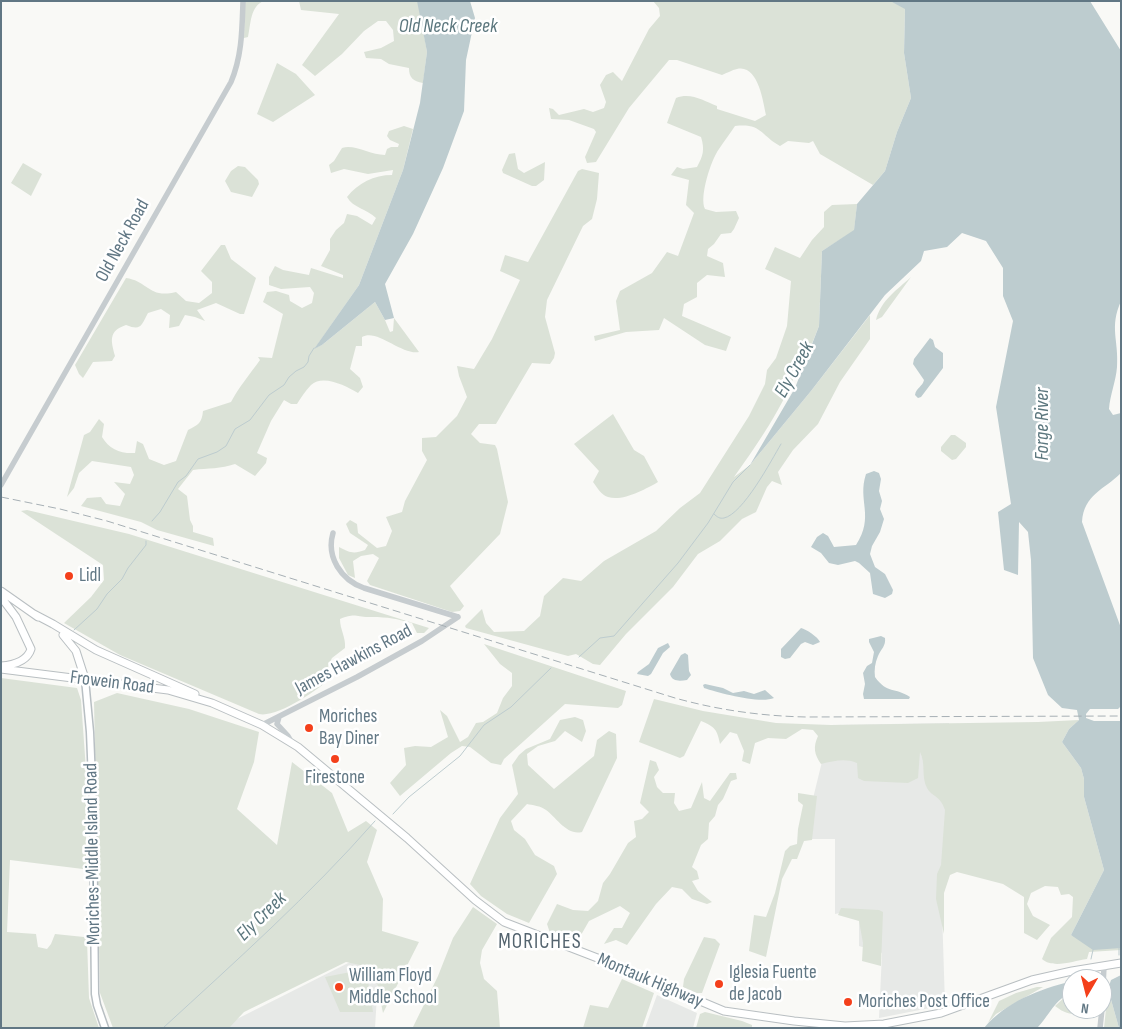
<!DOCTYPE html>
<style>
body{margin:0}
#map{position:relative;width:1122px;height:1029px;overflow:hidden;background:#f9f9f6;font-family:"Sofia Sans Condensed",sans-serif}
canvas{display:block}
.frame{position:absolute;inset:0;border:2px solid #617784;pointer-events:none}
.north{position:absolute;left:1062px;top:969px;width:50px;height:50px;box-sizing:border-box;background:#fff;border:1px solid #c0c9ce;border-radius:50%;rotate:188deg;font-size:14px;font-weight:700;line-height:20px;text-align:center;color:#617784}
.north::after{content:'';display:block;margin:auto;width:18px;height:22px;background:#f4401b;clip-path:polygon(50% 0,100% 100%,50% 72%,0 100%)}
</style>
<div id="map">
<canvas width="1122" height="1029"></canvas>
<div class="frame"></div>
<div class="north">N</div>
</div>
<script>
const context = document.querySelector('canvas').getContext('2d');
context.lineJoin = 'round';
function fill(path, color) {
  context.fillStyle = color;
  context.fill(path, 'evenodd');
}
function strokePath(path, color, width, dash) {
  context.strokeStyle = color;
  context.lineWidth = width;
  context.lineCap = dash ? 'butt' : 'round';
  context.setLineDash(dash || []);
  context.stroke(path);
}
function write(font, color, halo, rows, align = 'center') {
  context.font = font + ' "Sofia Sans Condensed",sans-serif';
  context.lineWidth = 5;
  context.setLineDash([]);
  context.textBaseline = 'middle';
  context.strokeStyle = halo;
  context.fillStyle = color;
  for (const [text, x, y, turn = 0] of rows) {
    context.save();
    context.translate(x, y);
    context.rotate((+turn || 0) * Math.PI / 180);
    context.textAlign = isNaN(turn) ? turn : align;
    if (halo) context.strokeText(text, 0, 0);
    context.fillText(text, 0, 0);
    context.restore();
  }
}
const built = new Path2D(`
 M949,723L942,910L945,1005L879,1018L882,953L859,946V909L835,914V839H803L831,725Z
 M380,947L375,1028H219Z
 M657,995L697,1013L693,1028H645Z`);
const green = new Path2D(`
 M245,1H264C250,6 251,24 248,37L244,38Z
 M299,1H418L427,52L423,83C413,81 409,78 409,68L389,64L381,59L366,58L364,52L381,48L394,41L393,30L386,21H378L364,31L342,54L315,76L302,65L339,14L301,10Z
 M653,1H890L905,8L904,53L911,98L897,132L885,171L873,185L820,154L813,141L809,143L788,141L780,146C760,135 762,123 735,126C730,134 724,141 719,149C711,160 699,197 705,209L716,212L736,211L739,218L734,229L731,233L721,234L714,244L708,249L707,256L723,263L725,277L707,275L697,283V297L684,304L682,316L731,337L726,351L705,345L664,318L659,330L626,332L595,341L594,336L620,330L616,301L620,291L652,273L667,252L678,256L694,213L686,205L689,180L671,175L677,167L683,169L697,167C703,156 705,150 701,137L667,123L676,98C691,92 704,101 717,106V109L755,121L766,115C763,101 758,64 737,69C732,70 727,73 722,75L677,60H669L629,108L596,162L587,163L585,157L596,132L594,129L569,120L551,119L549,108L553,109L559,115L584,109L593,112L604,108L606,102L600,85L606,75L613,72L622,81L649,29L660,16L659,8Z
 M277,63L296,74L315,95L273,122L257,114Z
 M404,126L413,129L403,170L359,285L315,348L322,345L375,302L385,320L390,332L393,331L394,318L419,352C401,355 377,328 362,337V346H356L350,369L360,378L363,387L358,393C346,386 323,374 311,385C305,391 301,398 297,404H291L284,400L271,421L257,453L267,458L266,463L255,476L235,464C221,469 208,468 193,470L178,489L187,496L190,520L193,526V532L213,538L214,546L157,530L141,522L81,506L87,498L101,497L106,504L120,506L125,494L114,482L130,484L134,475L131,467L92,461L79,473L74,488L67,497L84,435L90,432L99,419L104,424L102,437C109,449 121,454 135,453L137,441L143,444L149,459L164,465L176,461L188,430C198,425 202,423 203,411L231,402C239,387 250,374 260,360L258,357L272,358L283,314L263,302L267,292L276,291L289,295L290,301L302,308L312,303L314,293L310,287L281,289L269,285V277L275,266L283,270L309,275L311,268L343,278V275L321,266L330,250V239L336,230L344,223L347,214L357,216L372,225L376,218C367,209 353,208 347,197C358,183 374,175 392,175L393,170L368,174L344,169L331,173L329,165L334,161L342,148C355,144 370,155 385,155L387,149L391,147H398L399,144L390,140L387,136L389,131Z
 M515,153L518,169L524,173L545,162L544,180L536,186H532L503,173L502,170L509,154Z
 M23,163L42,174L31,196L11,183Z
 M238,166L245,167L258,180L259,184L252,197L231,192L225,181L231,171Z
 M582,169L599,173L597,199L592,219L583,226L547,300L545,317L555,353L554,358L550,364L532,363L496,424H479L471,434L480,443L495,445L497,449L508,502L500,534L450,586L464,606L460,611L452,612L370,585L367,581L379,558L373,554L361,556L353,561L355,578L348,575L339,558V547C350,553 354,554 365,550L368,545L350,533L346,524L350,520L357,524L358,533L377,548L386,546L392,531L386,517L402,512L405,501L427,460L422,451V438L436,437L457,416L467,397L459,376L457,366L474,369L492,339L520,280L500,271L505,255L528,262L578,171Z
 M857,204L854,231L822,251L819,326L809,351L803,353C789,398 762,438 734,477L750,465L811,391L870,315V339L840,382L818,424L793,450L778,472L782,485L772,481L767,487L756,512L742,519L720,541L698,554L673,587L626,634L600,665L593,664L576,654L568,656L466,628L465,626L482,609L486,623L494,632L524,631L540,616L544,596L563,578L581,581L604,561L656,531L680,508L700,493L749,416L765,384L767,370L776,358L787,326L791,281L765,269L775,247L800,258L812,240L824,227V212L832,205Z
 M221,245H225L231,259L256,278L244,314H240L216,303L197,310L205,321L195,317L185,315L179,326L169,328L170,315L161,309L148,313C141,326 141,331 126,325C108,331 111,341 115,356L112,361L93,362L83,378L79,374L75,365L126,278C148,281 149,299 176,292L186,301L199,303L212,293V282L201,271Z
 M911,277L882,317L876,320C881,300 897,290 911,277Z
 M613,414L634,450L644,456L658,482C646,489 622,502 608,497C601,495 597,487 593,482L599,471L574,444Z
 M951,435H955L966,443V447L956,459L952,460L941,451V447Z
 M27,510L129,534L429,628L424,633H417L412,623C397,619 388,617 372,617C356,618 357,612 340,619C340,630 346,637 345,648L332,658L328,666L332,677C318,690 277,718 259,714L120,655L64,623L91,597L104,580L103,565L21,511Z
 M484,644L626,691L622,705L618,708L565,704L504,759L501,765L491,763L470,747L462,746L451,753L400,796L390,783L406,765L404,748L415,746L431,747L448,737L440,710L447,716L460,742L468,737L476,723L483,722L497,713L503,698L512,686V673L500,664Z
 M1,678L77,688L81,700L86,770V858L88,867L83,869L10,860L7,932L36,934L38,947L47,949L51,944L55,934L84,937L87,940L89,998L99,1028H1Z
 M117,693L189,709L259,732L254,762L237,809L277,845L292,762L332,793L348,832L366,821L377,830L367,862L383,899L382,931L419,942L383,1013L374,968L346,962L244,1012L229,1028H113L100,993L94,702Z
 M654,699L703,711L776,723L831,725L1038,722L1079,720L1069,729L1062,742L1081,768L1084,779V797L1104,870L1071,935L1121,948V950L1089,952L1087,959C1073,961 1053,969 1042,959L1051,938L1072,917L1073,897L1069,894L1061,895L1058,887L1045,886L1031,893L1027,904L1033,916L1050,925L1037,940L1024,933V897L1003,884L957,872L950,875L944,893V934L936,899L937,874L941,865L945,810C940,795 932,797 927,788C921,777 926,763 920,752L918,778L908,783L864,781L858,778L857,763C845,758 834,761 821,764C814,754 813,747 818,736L813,730L802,729L786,739L768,738L755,743L750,764L742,761L744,751L737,734L730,732L720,744C717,729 715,727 701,721L684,756L680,758L639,742Z
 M575,717L583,720L586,731L582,742L565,731L555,741L538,746L527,754L528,765L554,789L594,756L597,740L609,731L616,734L617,758L582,832C567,836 556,817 546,810C541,806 532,805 527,804L511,821L514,830L525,839L535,855L554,866L557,874L529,923L507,914L481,896L470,884L500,818L518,794L512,765L519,755L526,749L550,739L560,720Z
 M650,760L656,762L659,770L654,777L657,787L663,793H675L674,803L679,811L691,808L702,782L704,798L710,801L730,773H736L737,779L731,781L723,799L718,805L715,816L709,823L708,839L701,845L692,867L697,871L699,879L692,881L698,891L712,902L707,904L692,899L682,889L672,887L656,904L627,945L616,940L604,944L614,928H622L630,913L620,906L589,921L577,942L550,933L547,924L557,904L573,910L588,911L598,901L603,883L610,874L628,843L636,837L634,821L642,819L649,812L640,803Z
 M798,793L817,796L812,840L804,841L797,859H792L782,879L766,957L749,951L754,915L766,917L775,893L785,851L790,846L797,844L798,829L803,805L798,801Z
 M473,907L497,924L482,950L480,963L484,979L497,991L500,1028L413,1027L438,976L453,938Z
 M841,908L879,910L883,912L881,966L862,961L863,943L859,921L838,915Z
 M704,937L715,939L720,944L702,993H697L683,987L684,979Z
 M366,969L373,1012H340L325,977Z
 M622,979L654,993L642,1028H583L590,1005L608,1008Z
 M1037,987H1043L996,1014L988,1023L999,1001L1016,993Z
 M1108,989L1119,1028H1104Z
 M1072,994V1009H1085C1075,1018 1064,1013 1055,1006L1067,995Z
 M705,1012L742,1021L752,1025V1028H696L700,1014Z`);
const water = new Path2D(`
 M417,1H470L475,18L466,60L464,111L443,168L413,234L385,284L394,318L385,320L375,302L322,345L314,349L359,285L403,170L420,103L427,52Z
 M890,1H1090L1121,51V301C1109,328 1119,340 1117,367C1116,381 1110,395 1109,409L1113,415L1121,413V473C1104,490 1084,494 1082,522L1121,628V706L1118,709H1090L1086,714V718L1094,721H1121V948L1093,950L1071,935L1104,870L1084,797V779L1081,768L1062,742L1069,729L1079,720L1077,710L1062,708L1048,695L1033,658L1031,560L1028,532L1019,522L1018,575L1004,570L998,512L1011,504L996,407L1013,321L1003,296V268L986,241L962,233L947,247L924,251L921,261L885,295L811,391L750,465L795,388L819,326L822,251L854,230L857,204L885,171L897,132L911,98L904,53L905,9Z
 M930,338L933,340L935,347L943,353V368L921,397L918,398L915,395C916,388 923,386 924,380L913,364L914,359Z
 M874,471L879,473L881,479L879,491L882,501L880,509L884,519L880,532L872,546L870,554L875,567L885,574L893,590L892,594L885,598L873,594L870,573L859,563L855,561L838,565L829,563L821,553L811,547L817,537L823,533L828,536L834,547L856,545C875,516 857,501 866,474Z
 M801,628C806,629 818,637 820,642L813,645L805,642L801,644L790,658L785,659L781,657V649Z
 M881,636L885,638C886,646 881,649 878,656C875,663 874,670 875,677C887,694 895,687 910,697L909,699H864L863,694L865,684L863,673L867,666L872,663L874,652L869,642V639Z
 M668,643L670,647L663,653L651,674L648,676L637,674L638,672L649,664L658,648Z
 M685,653L688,655L689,671L691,675L687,680C680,681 672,682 670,674L681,655Z
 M705,684L723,688L733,693L744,691L754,694L765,690L774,698C760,704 719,693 704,688L703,685Z
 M1121,975V1028H1119L1108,989L1111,980Z
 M1072,981V994C1056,996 1048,1018 1037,1028H984C1007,1001 1038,990 1072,981Z`);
const stream = new Path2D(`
 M714,514C717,517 720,519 724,518C743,514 771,461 781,444
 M152,521L160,512L178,482L186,476L198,459L217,452L226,446L235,429L250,420L269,395L284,385L289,377L296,371L304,367L308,362L309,356L314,348
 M74,630L97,609L107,594L122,579L128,568L146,545V541
 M579,657L600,638L614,636L678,563L708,523L733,482L750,465
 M393,814L409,797L460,756L484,725L511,707L551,668
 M1119,948V955
 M1091,959L1093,950
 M1084,979L1087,975
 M163,1028C236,961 310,895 375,821`);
const tertiary = new Path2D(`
 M1,485L231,82C242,56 242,30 243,1
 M333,533C326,557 341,580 364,588L458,617
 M279,717L277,724L288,736L292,743
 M262,725L357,677L422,641L458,617
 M1102,1007L1104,966
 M1100,1028L1102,1009`);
const secondary = new Path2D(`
 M85,679L90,732L93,805L95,994L97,1005L105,1028`);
const primary = new Path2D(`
 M1,591L38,617
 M1,597L16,617L31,649C27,662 13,665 1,666
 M34,614L53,624L96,650L195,694
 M63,635L76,651L85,679
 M1,669L168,690L212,703L262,725L298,747L407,838L475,900L504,922L600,959L724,1011L794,1021L845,1026L884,1024L941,1013L1032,980L1072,971L1121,963`);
const rail = new Path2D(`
 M1,497L60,509L107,521L675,698C718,710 761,716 806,717L1121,716`);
const markers = [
 [69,576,5,"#f4401b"],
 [309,728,5,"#f4401b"],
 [335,759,5,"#f4401b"],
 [719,984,5,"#f4401b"],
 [339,987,5,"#f4401b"],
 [848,1002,5,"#f4401b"]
];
const streetNames = [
 ["Old Neck Road",123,241,-61],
 ["James Hawkins Road",354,660,-28],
 ["Frowein Road",112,683,7],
 ["Moriches-Middle Island Road",93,854,-91],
 ["Montauk Highway",650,981,23]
];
const poiNames = [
 ["Lidl",79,576],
 ["Moriches",319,717],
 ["Bay Diner",319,739],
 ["Firestone",335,778,"center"],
 ["Iglesia Fuente",729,973],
 ["de Jacob",729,995],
 ["William Floyd",349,976],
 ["Middle School",349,998],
 ["Moriches Post Office",858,1002]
];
const waterNames = [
 ["Old Neck Creek",448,27],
 ["Ely Creek",795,370,-61],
 ["Forge River",1043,424,-90],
 ["Ely Creek",262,917,-44]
];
const quarterNames = [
 ["MORICHES",540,943]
];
fill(built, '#e7e9e7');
fill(green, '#dbe2d7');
fill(water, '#bdcccf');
strokePath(stream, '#bdcccf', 1);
strokePath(secondary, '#b8bfc3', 9);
strokePath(primary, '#b9bfc2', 9);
strokePath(tertiary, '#c6cccf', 5.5);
strokePath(secondary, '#fff', 6);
strokePath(primary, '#fff', 7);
strokePath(rail, '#a6afb4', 1, [8, 4]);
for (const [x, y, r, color] of markers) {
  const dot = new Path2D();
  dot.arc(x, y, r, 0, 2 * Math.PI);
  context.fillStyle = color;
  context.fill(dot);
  strokePath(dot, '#fff', 2);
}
write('19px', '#617784', '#fff', streetNames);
write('19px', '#617784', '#fff', poiNames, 'left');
write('italic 20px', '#5c777e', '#fff', waterNames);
context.letterSpacing = '1px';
write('21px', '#54646f', '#fff', quarterNames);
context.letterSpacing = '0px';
</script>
